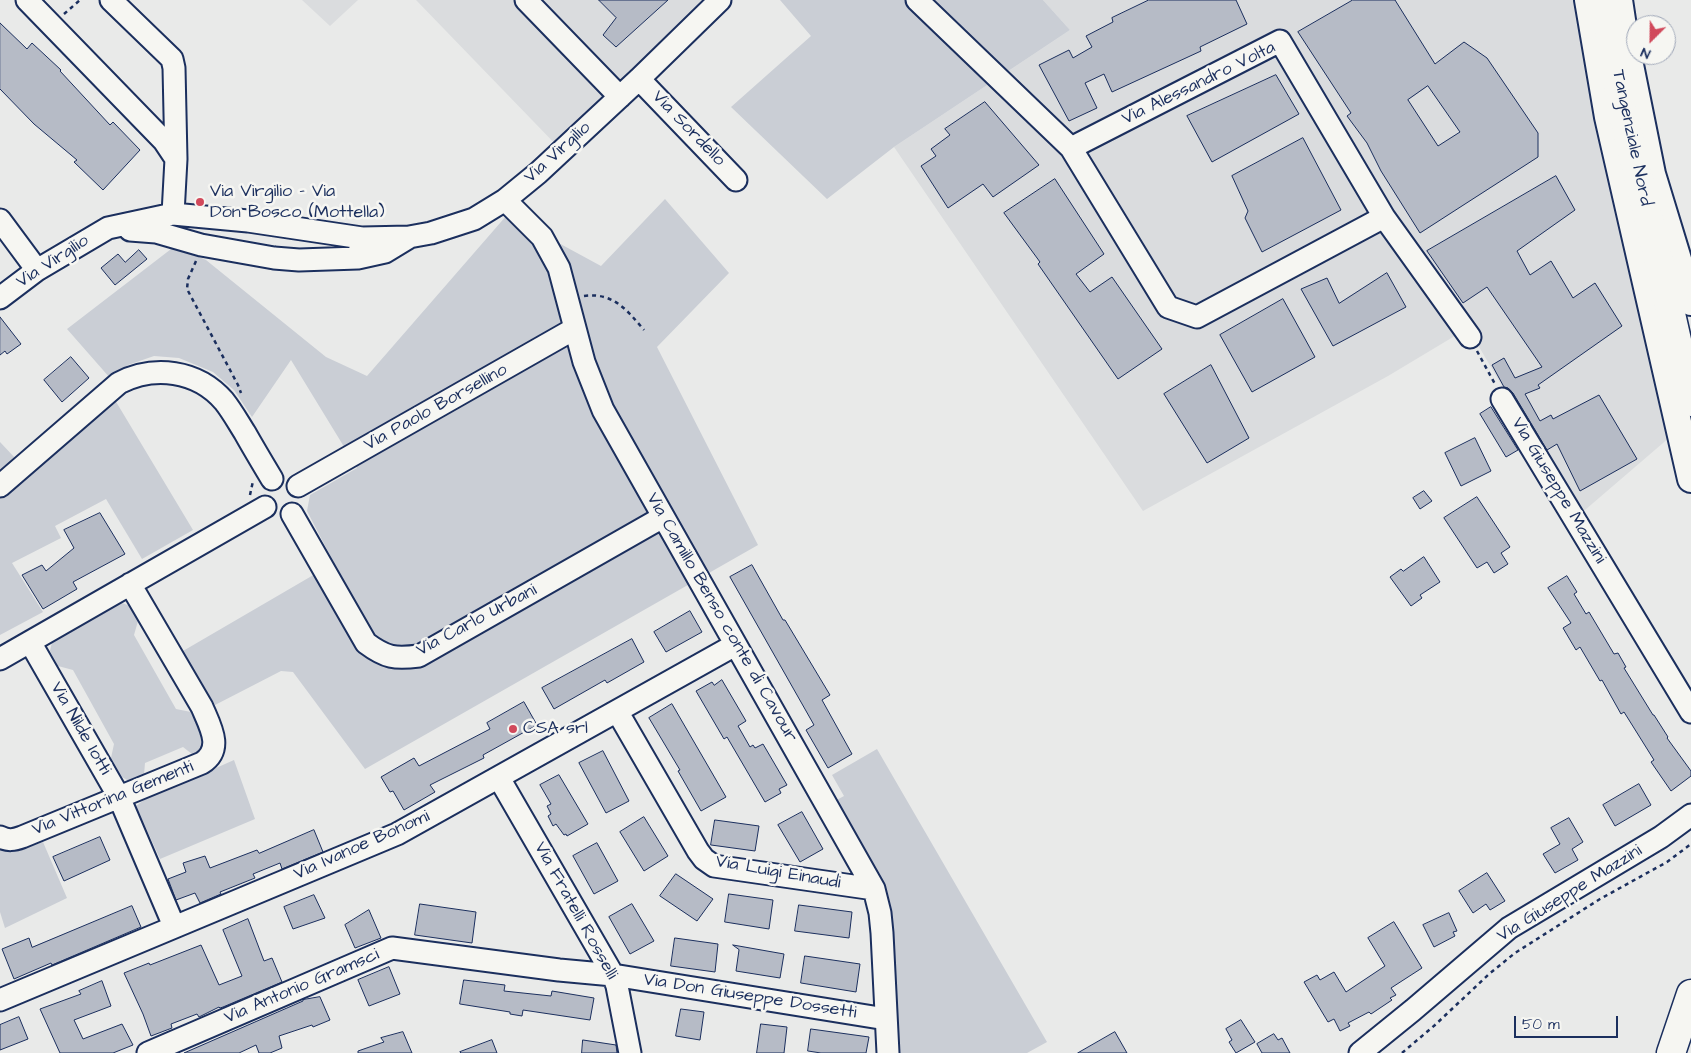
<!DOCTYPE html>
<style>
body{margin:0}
#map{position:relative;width:1691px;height:1053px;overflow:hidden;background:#e9eae9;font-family:"Architects Daughter",sans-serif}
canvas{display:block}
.north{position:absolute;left:1626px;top:15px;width:50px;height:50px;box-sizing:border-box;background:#f6f6f2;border:1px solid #9ea6b7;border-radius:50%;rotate:203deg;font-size:14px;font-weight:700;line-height:20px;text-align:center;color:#1b2f5e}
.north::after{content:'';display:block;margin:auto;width:18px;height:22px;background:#d1495b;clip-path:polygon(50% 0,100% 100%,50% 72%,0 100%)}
.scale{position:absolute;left:1514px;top:1016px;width:104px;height:22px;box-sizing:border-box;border:2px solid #1b2f5e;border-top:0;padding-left:6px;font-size:15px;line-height:18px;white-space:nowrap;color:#1b2f5e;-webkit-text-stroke:4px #f6f6f2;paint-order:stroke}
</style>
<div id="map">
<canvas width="1691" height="1053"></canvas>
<div class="north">N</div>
<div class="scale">50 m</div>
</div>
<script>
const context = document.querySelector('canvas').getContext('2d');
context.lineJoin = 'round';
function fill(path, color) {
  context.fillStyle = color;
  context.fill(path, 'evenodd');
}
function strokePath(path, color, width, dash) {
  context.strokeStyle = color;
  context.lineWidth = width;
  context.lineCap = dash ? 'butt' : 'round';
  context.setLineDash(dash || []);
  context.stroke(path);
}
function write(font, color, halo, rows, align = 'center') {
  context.font = font + ' "Architects Daughter",sans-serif';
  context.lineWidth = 5;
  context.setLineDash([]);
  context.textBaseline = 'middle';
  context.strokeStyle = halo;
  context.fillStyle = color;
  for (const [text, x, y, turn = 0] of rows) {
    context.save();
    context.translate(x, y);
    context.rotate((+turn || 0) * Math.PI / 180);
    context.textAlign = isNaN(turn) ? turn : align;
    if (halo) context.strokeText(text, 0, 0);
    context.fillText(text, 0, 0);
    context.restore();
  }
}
const built = new Path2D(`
 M302,0H358L330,26Z
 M416,0H720L562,151Z
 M1043,0H1579L1677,431L1578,516L1468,328L1388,376L1143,511L894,147L1070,30Z`);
const green = new Path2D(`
 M780,0H1043L1070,30L894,147L827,199L731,107L811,36Z
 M665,199L729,273L657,347L758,545L365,769L293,672L281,671L215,705L183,651L334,563L307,511L310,495L357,468L291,360L252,417L234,390L213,372L179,358L154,356L128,365L110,378L67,329L175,246L206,260L326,357L367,376L507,215L601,266Z
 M115,400L193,530L142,559L106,499L55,526L61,538L12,563L43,612L0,635V495Z
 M0,442L16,459L0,473Z
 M122,603L130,606L138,621L134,635L176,709L191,712C194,720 206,740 202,748C200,752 195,753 192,754L183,747L145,763L144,775L129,781L122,777L111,758L114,744L73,670L58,666L50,651L52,642Z
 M877,749L1047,1042L1027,1053H897L884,890L876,869L833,802L844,796L832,775Z
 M234,760L255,819L160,859L136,806L144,800Z
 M43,842L67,898L5,928L0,912V851H19Z`);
const building = new Path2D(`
 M599,0H668L616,47L603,35L616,18Z
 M1149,0H1236L1247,24L1200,47L1201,51L1112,92L1104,74L1085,83L1097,108L1069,121L1039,65L1069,50L1073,58L1092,47L1086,36L1113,22L1112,18Z
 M1353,0H1395L1435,64L1464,42L1487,58L1538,133V157L1420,233L1381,171L1367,143L1347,116L1351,113L1298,32ZM1428,86L1460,132L1438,146L1408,100Z
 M0,23L27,49L32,43L61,70L60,71L110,125L113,122L140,150L103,190L74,162L77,160L34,124L0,89Z
 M1276,75L1299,114L1212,162L1187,116Z
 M985,102L1039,165L993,197L983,184L948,208L921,166L936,156L931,149L950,135L945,129Z
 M1303,138L1341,210L1262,252L1245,218L1248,211L1232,176Z
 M1556,176L1575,210L1517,251L1530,275L1551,261L1573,298L1595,283L1622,326L1538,385L1540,388L1525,394L1540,421L1551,415L1553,419L1599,395L1637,459L1580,491L1557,444L1547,450L1513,393L1508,388L1504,387L1492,365L1504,358L1515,378L1542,367L1487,287L1463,303L1427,251Z
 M1055,179L1104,254L1076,274L1090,292L1112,277L1162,349L1118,379L1038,264L1040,262L1004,213Z
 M139,250L147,259L115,285L101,268L118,254L125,262Z
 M1387,273L1406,307L1333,346L1301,289L1327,278L1339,303Z
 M1283,299L1315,357L1252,392L1220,335Z
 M0,317L21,344L7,354L5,351L0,355Z
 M71,357L89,378L62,402L44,380Z
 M1211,365L1249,438L1207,463L1164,394Z
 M1491,407L1518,450L1506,457L1480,414Z
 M1475,438L1491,471L1461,486L1445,453Z
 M1424,491L1432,501L1420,509L1413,498Z
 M1477,497L1510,547L1501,553L1508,564L1494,573L1487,562L1477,568L1444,518Z
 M100,513L125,554L73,582L77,589L43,609L22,575L42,565L46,571L74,548L64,530Z
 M1424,557L1440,582L1420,595L1422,598L1411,606L1390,577L1401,569L1403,571Z
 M752,565L783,620H785L830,695L822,700L852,754L828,768L806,730L814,725L730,577Z
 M1567,576L1577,592L1574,594L1586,614L1589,612L1614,654L1618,653L1626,667L1624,668L1653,715H1654L1668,737L1667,738L1691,771V776L1671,791L1651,762L1654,760L1624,712L1621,714L1602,680L1600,681L1580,647L1576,650L1563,628L1571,623L1548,588Z
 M690,611L702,632L666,652L654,632Z
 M632,639L644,662L607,683L605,680L554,709L542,688Z
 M722,680L746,721L738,726L750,747L753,745L755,748L763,744L787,785L779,789L781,793L765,802L727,737L724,739L696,691L712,682L714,685Z
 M524,702L537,725L483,755L484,758L430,785L435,792L404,810L393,791L390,792L381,777L414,758L419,766L490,729L487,723Z
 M672,704L726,797L701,811L678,771L680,770L649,718Z
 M603,751L629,801L606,813L579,763Z
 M559,775L588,824L567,836L566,834L564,835L556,824L553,826L548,816L551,814L547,806L551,804L540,785Z
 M1639,784L1651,805L1615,826L1603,805Z
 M802,812L823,849L800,862L778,825Z
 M644,817L668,856L644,871L620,832Z
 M1569,818L1583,842L1572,849L1578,860L1555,873L1543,854L1560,844L1551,828Z
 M715,820L759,826L755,851L711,845Z
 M314,830L323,852L282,869L280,863L253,874L255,878L220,892L221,894L200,903L195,893L176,900L168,879L186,872L183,863L205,856L210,868L257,850L259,853Z
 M100,837L110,860L64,881L53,857Z
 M597,843L618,881L594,894L573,856Z
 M1487,873L1505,901L1490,910L1486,904L1473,913L1459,891Z
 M676,874L713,899L697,921L660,896Z
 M729,894L773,900L769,929L725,922Z
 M314,895L325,918L293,929L284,907Z
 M420,904L476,912L472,943L415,935Z
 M632,904L654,941L630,954L609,917Z
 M799,905L852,912L849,938L795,931Z
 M132,906L141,927L52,965L51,963L14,979L2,949L29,938L32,947Z
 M369,910L381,938L355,948L345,925Z
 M1449,913L1457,931L1453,932L1455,936L1434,947L1423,925Z
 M248,919L264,961L272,958L282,982L223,1007L220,1008L219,1007L199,1017L197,1014L171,1024L172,1028L151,1036L143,1014L124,973L149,963L150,965L201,945L219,985L242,976L223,930Z
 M1394,922L1422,968L1391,988L1396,995L1390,998L1392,1000L1371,1014L1369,1012L1348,1023L1350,1026L1340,1031L1334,1019L1328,1022L1304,982L1317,975L1320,980L1334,972L1346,992L1385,966L1368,938Z
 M675,938L718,944L715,972L671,966Z
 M733,945L784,954L780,978L736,971L739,950Z
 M805,956L860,964L856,992L801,983Z
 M389,967L400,994L369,1006L358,980Z
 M464,980L505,985L504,991L551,996L552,991L594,998L590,1020L523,1010L522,1016L510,1014V1012L460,1004Z
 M102,981L111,1006L74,1020L83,1039L122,1024L133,1045L113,1053H60L40,1009L81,994L79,991Z
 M320,997L330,1020L313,1027L312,1025L279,1036L282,1048L270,1053H259L256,1045L239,1053H184L303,1001V1000Z
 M681,1009L704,1012L700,1040L676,1036Z
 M19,1017L28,1039L0,1050V1025Z
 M1241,1020L1255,1042L1236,1053L1229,1042L1232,1040L1226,1029Z
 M761,1024L787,1027L784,1053H757Z
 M811,1029L869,1037L866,1053H821L808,1051Z
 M403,1032L412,1053H358V1051L384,1042L381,1038Z
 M1115,1032L1127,1053H1078Z
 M1274,1034L1278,1040L1282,1038L1290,1053H1262L1257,1044Z
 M492,1040L497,1053H461L460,1052Z
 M583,1040L616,1045L617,1053H582Z`);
const path = new Path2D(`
 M64,14L80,0
 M196,261L188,279L187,289L238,385L241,393
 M584,296C613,292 627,310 644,330
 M1477,351L1495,384
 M250,495L253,481
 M1402,1053L1435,1025L1489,974L1515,953L1600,899L1667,862L1691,844`);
const minor = new Path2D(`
 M27,0L164,141L176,159L174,68L172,59L111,0
 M526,0L620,97
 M917,0L1071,148L1168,307L1197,317L1384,217L1280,41L1071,148
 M639,79L736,180
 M505,200L542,237L559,268L584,362L603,410L874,889L880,913L882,933L888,1053
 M173,214L176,159
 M1384,217L1470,337
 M0,220L37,270
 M130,230L156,232L201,245L274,258L299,260L358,258L362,238
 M358,258L385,252L408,238
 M0,298L37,270L108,228L173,214L248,221L362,238L409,237L431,233L474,219L505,200L538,173L639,79L720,0
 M1502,399L1691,712
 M0,486L119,383C154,365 197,370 224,401C232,411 238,422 245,433C254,449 263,464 272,479
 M298,486L574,329
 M292,514L366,643C386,658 395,659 419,656L663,517
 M30,642L119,797L174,926
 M0,659L265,507
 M617,711L698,851L704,859L714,866L874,889
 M499,778L613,975L617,986L630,1053
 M0,837C8,841 14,840 22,837L202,763C224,749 210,726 202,707L130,584
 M0,1000L397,834L735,645
 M148,1053L392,948L559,970L613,975L886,1019
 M1360,1053L1413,1010L1509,928L1661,837L1691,815`);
const major = new Path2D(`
 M1588,0L1608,117L1691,479
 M1619,0L1625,40L1652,174L1691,302`);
const highway = new Path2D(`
 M1604,0L1622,110L1662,274L1691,402
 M1671,1053L1691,994`);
const markers = [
 [200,202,5,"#d1495b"],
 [513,729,5,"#d1495b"]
];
const streetNames = [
 ["Via Alessandro Volta",1199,84,-26],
 ["Via Sordello",688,129,46],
 ["Tangenziale Nord",1631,138,78],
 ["Via Virgilio",558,153,-42],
 ["Via Virgilio",53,262,-33],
 ["Via Paolo Borsellino",436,408,-29],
 ["Via Giuseppe Mazzini",1558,491,59],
 ["Via Camillo Benso conte di Cavour",721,618,60],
 ["Via Carlo Urbani",477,621,-28],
 ["Via Nilde Iotti",80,729,60],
 ["Via Vittorina Gementi",113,799,-22],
 ["Via Ivanoe Bonomi",362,846,-24],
 ["Via Luigi Einaudi",778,873,10],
 ["Via Giuseppe Mazzini",1570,894,-32],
 ["Via Fratelli Rosselli",575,911,61],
 ["Via Antonio Gramsci",302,987,-23],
 ["Via Don Giuseppe Dossetti",750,997,9]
];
const poiNames = [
 ["Via Virgilio - Via",210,192],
 ["Don Bosco (Mottella)",210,213],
 ["CSA srl",523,729]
];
fill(built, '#dadcde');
fill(green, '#caced5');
fill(building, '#b6bbc6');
strokePath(building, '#1b2f5e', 1);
strokePath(minor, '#1b2f5e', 25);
strokePath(major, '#1b2f5e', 30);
strokePath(highway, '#1b2f5e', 31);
strokePath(path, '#1b2f5e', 2.5, [4, 4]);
strokePath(minor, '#f6f6f2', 21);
strokePath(major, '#f6f6f2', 26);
strokePath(highway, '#f6f6f2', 28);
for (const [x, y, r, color] of markers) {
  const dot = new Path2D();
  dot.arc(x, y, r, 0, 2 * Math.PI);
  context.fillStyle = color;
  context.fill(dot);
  strokePath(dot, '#f6f6f2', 2);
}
write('18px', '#1b2f5e', '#f6f6f2', streetNames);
write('18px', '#1b2f5e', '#f6f6f2', poiNames, 'left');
</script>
